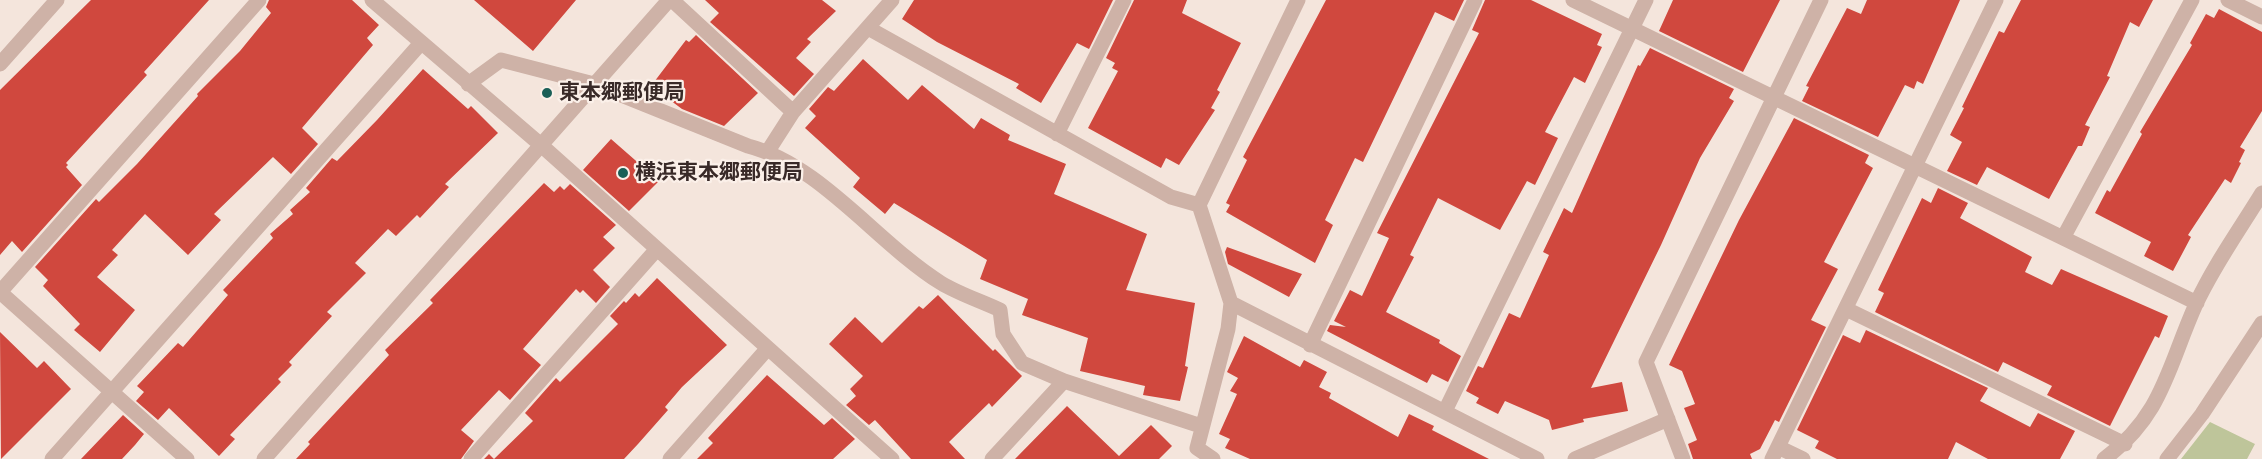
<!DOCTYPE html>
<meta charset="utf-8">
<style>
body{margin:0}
canvas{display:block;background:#f4e5dc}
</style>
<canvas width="2262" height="459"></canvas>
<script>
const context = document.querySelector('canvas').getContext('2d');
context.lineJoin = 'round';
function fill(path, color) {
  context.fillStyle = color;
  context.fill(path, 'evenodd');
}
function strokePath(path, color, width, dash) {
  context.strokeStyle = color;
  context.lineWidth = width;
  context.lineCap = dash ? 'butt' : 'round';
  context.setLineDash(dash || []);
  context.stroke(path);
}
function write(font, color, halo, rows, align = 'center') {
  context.font = font + ' "Public Sans","Noto Sans JP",sans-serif';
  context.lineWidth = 4.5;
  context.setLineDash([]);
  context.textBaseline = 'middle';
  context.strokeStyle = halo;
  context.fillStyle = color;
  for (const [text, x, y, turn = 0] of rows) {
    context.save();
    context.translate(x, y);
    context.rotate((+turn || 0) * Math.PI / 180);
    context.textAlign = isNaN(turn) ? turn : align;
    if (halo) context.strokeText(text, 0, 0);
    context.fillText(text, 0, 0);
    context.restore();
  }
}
const green = new Path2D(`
 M2210,422L2255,444L2247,459H2181Z`);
const building = new Path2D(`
 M91,0H209L144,72L147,75L66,163L68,165L66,167L82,185L22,252L12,241L0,255V90Z
 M269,0H352L379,25L367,38L373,45L302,128L318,144L291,174L273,157L214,214L221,220L188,255L145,214L112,250L118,255L97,277L135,310L100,352L74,330L80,324L43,286L48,280L35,267L96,199L99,202L137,164L198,96L197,94L240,51L271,13L266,7Z
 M474,0H576L533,51Z
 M705,0H822L836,11L807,39L811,42L796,58L814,74L794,96L710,22L719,13Z
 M914,0H1113L1089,49L1077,43L1041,103L1016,88L1019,84L937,42L902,19Z
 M1134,0H1187L1182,13L1241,43L1217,90L1220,92L1211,108L1215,110L1179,165L1166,158L1161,168L1088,128L1118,71L1112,68L1115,63L1106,58Z
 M1326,0H1464L1454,21L1435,12L1363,162L1355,158L1325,220L1333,225L1315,263L1226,212L1230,205L1226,203L1247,160L1243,157Z
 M1485,0H1531L1602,34L1597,45L1602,47L1585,83L1574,77L1545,132L1558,138L1535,185L1527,181L1500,230L1438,198L1410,255L1414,257L1386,312L1440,340L1439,343L1461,356L1448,382L1432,374L1427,383L1327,331L1330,325L1346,327L1334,321L1350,290L1362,296L1389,238L1377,233L1479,33L1472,30Z
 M1673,0H1780L1743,72L1659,31Z
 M1867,0H1960L1923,84L1917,81L1914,89L1905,85L1878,137L1802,101L1809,87L1806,86L1847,8L1861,14Z
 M2021,0H2153L2139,27L2130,22L2107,76L2110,77L2085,125L2090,127L2082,146H2078L2049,199L1987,167L1977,185L1947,171L1962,142L1950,135L1964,108L1962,107L1999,31L2004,33Z
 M2219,9L2262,32V111L2240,147L2245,150L2239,162L2241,163L2231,183L2225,179L2188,235L2191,237L2173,271L2144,256L2151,242L2095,213L2107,190L2110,192L2142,134L2140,132L2192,45L2190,43L2206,14L2214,18Z
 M696,35L758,93L724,126L682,109L651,86L686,40L689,42Z
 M1650,48L1734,89L1729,98L1734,101L1700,158L1661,245L1591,388L1622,382L1628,411L1583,419L1584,422L1552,430L1549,420L1505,401L1498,414L1476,403L1479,398L1466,391L1478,366L1483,368L1509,313L1520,318L1549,255L1543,252L1564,208L1572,213L1638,65L1640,66Z
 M863,59L908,100L922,85L974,129L981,118L1010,135L1008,140L1066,164L1054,194L1147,234L1126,290L1195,303L1185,366L1188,367L1180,401L1143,395L1145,386L1080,371L1088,338L1022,315L1028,299L980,279L987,260L894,203L885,214L853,187L860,178L805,128L816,116L809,109L828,87L834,91Z
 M423,69L468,109L471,106L498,133L445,184L449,187L420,218L417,215L396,236L388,229L355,263L366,273L327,312L332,316L289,362L292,365L278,379L281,382L230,435L235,439L219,456L169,408L158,420L136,401L144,392L137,386L178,343L183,347L228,295L223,290L273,238L270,234L293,214L290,210L310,192L306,188L332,158L337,161L377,120Z
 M1794,118L1869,155L1865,163L1873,168L1824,262L1838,269L1811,320L1826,327L1779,422L1775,420L1760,449L1750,454L1752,459H1693L1688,444L1697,440L1684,408L1695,404L1682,371L1669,365L1739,220Z
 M611,139L659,181L629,211L583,170Z
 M544,183L554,192L560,186L564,190L570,184L616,225L603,237L615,248L593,270L610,287L596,303L583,290L580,293L576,289L523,349L541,365L510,400L499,390L461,430L474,441L461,459H296L310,444L308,442L389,355L385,350L433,303L430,300Z
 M1938,188L1968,203L1960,218L2032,257L2025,272L2052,285L2061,269L2168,316L2159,338L2155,336L2110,426L2047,395L2052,386L2003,362L1998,372L1875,312L1884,293L1878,290L1922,198L1931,203Z
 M1227,247L1302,274L1289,297L1228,264L1225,252Z
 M657,278L727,345L682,387L665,407L668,410L638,444L624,459H484L489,454L494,459L533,421L525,413L556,378L560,382L618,324L610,316L624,301L626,303L635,293L639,297Z
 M938,295L993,351L995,349L1022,376L992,407L989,403L949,442L965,459H911L875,420L869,425L846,405L856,396L850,389L863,376L829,344L855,317L882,343L919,306L923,309Z
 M1866,330L1988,388L1980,401L2030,427L2038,413L2075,431L2060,459H1988L1956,442L1948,459H1837L1815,448L1819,441L1797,430L1843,335L1860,343Z
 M0,332L37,368L44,361L71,389L1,459Z
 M1244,336L1300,367L1304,360L1327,372L1319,387L1331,393L1329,398L1398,437L1409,414L1434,426L1432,430L1489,459H1250L1225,448L1230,439L1219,434L1237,394L1230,391L1238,378L1227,372Z
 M767,375L824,425L832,418L855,439L833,459H697L713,443L708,438Z
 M1067,406L1119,456L1151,425L1172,446L1159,459H1015Z
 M123,415L144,434L135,445L122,459H81Z`);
const minor = new Path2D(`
 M372,0L541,145L892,459
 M672,0L793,112
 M1573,0L2197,303
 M2228,0L2262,17
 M868,28L1171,197L1199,205
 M0,64L57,0
 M468,84L501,60L594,84L748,146C821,165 877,243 941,283C959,294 981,301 1000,310L1003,334L1022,363L1064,381L1201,426
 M1057,134L1124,0
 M768,151L793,112L892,0
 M2063,238L2192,0
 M0,292L259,0
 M0,292L187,459
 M1231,303L1537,459
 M1846,309L2125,444
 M1310,345L1475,0
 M1445,411L1646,0
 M1778,447L1803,459
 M52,459L421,43
 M264,459L669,0
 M471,459L657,249
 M670,459L768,348
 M992,459L1064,381
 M1213,459L1197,448L1228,329L1231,303L1199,205L1298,0
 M1575,459L1668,419
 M1683,459L1646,362L1821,0
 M1772,459L1996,0
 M2104,459C2163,416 2168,366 2196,304C2214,265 2240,229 2262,193
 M2167,459L2202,414L2262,323`);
const markers = [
 [547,93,6,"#1a5f57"],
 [623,173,6,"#1a5f57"]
];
const poiNames = [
 ["東本郷郵便局",559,93],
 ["横浜東本郷郵便局",635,173]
];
fill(green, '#bec59a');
fill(building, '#d0483e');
strokePath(minor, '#ceb2a7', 15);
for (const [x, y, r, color] of markers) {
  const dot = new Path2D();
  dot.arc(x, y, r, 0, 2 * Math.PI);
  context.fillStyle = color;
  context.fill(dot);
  strokePath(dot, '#fbf0e9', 2);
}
write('bold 21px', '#392a28', '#fbf0e9', poiNames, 'left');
</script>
